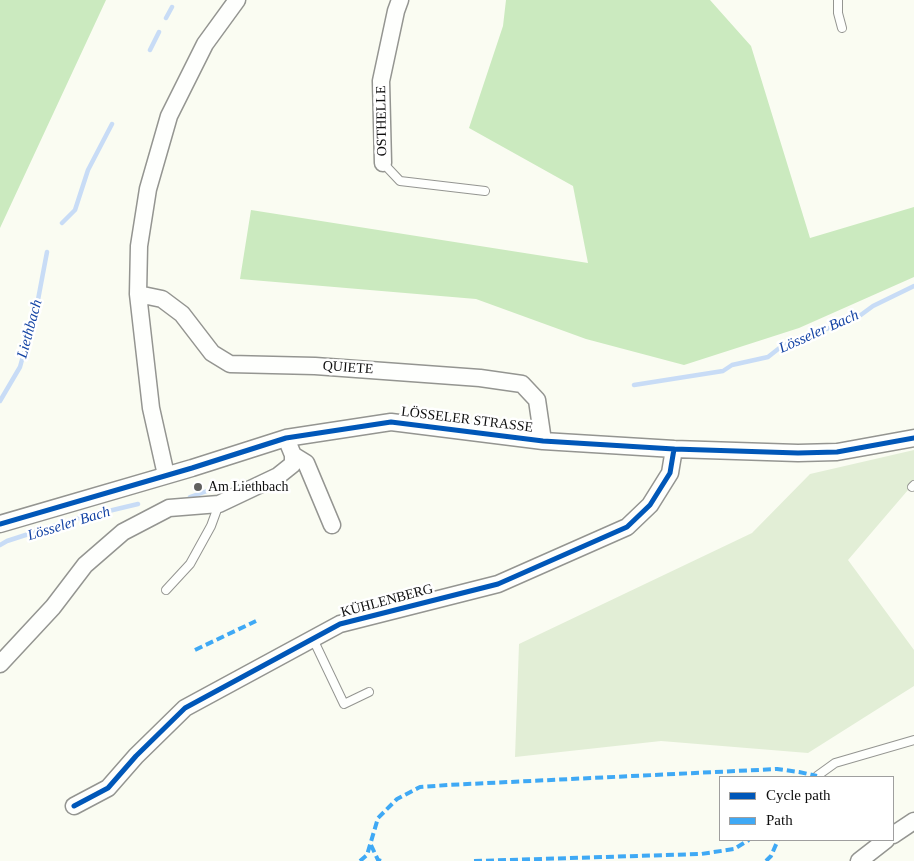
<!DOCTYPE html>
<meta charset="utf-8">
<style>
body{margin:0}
#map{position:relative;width:914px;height:861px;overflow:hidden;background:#fafcf2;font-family:Georgia,serif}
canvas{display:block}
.legend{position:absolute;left:719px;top:776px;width:175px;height:65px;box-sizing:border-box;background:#fff;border:1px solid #9f9f9f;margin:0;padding:6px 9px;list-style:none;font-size:15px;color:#0e0e0e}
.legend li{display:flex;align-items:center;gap:10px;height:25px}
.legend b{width:25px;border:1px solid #9f9f9f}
</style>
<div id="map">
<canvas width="914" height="861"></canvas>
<ul class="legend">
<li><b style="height:6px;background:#0057b8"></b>Cycle path</li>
<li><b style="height:6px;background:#3fa9f5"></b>Path</li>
</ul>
</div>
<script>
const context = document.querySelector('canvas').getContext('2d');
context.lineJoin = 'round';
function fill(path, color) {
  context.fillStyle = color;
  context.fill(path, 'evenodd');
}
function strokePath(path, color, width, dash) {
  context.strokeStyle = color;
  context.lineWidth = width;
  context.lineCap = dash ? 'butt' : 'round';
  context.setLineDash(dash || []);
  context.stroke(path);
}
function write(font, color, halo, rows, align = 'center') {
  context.font = font + ' Georgia,serif';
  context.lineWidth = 5;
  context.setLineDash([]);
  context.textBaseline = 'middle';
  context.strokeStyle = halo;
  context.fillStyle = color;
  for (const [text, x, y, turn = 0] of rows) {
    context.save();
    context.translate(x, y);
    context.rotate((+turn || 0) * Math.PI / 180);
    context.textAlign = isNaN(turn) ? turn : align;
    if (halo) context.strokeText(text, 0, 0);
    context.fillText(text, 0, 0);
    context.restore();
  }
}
const forest = new Path2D(`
 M0,0H106L0,228Z
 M506,0H710L751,46L810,238L914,207V277L799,328L684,365L586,339L476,299L240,279L251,210L588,263L573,186L469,128L503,26Z`);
const cemetery = new Path2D(`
 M914,450V483L848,560L914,650V686L808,753L661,741L515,757L519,644L752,533L810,474Z`);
const stream = new Path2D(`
 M166,18L172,7
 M150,50L159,32
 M62,223L75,210L88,170L112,124
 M634,385L723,371L732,365L768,357L782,346L858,317L873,306L914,286
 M0,401L20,367L37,305L47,252
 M190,497L210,490
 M0,545L7,541L75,519L138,504`);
const lane = new Path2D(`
 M838,0V13L842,28
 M383,163L400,181L485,191
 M912,487L914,485
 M166,590L190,564L211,526L219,504
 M313,639L344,704L369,692
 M817,776L835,763L914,740`);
const street = new Path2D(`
 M383,163L381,81L396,11L400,0
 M138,294L162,299L182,314L212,353L230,364L315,366L480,378L522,384L537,400L543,441
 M293,455L306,463L332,525
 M166,475L151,408L138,294L139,246L148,189L169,116L205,44L237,0
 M0,524L192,468L286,438L391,422L543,441L674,449L798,453L837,452L914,438
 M0,664L53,607L85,565L123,532L169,508L219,504L278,476L293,464V455L286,438
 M74,806L108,788L136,756L185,708L340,624L498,584L627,527L650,505L670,473L674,449
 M893,835L914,821
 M859,861L886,840`);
const quiet = new Path2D(`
 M195,650L256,621
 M371,845L378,860L381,861
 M360,861L367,855L378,818L397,799L420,787L448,785L777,769L799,772L817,776
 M474,861L701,854L734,849L749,840
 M766,861L771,856L778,840`);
const cycleway = new Path2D(`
 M0,524L192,468L286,438L391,422L543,441L674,449L798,453L837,452L914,438
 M74,806L108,788L136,756L185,708L340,624L498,584L627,527L650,505L670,473L674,449`);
const markers = [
 [198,487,5,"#61615e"]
];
const streetNames = [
 ["OSTHELLE",382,121,-91],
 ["QUIETE",348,368,4],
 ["LÖSSELER STRASSE",467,420,7],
 ["KÜHLENBERG",387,601,-15]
];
const poiNames = [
 ["Am Liethbach",208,487]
];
const waterNames = [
 ["Liethbach",30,329,-75],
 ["Lösseler Bach",819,332,-24],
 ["Lösseler Bach",69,524,-17]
];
fill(forest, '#cbeabf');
fill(cemetery, '#e2eed6');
strokePath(stream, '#c8dcf6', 4.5);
strokePath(lane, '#949591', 10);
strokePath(street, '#949591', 19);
strokePath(lane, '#fefffd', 8);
strokePath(street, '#fefffd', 16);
strokePath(quiet, '#3fa9f5', 4, [8, 4]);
strokePath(cycleway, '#0057b8', 5);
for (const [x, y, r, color] of markers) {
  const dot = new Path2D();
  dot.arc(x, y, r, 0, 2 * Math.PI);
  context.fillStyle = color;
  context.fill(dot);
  strokePath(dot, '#fff', 2);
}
write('14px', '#0e0e0e', '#fff', streetNames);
write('14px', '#0e0e0e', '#fff', poiNames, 'left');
write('italic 15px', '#1343a4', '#fff', waterNames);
</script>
